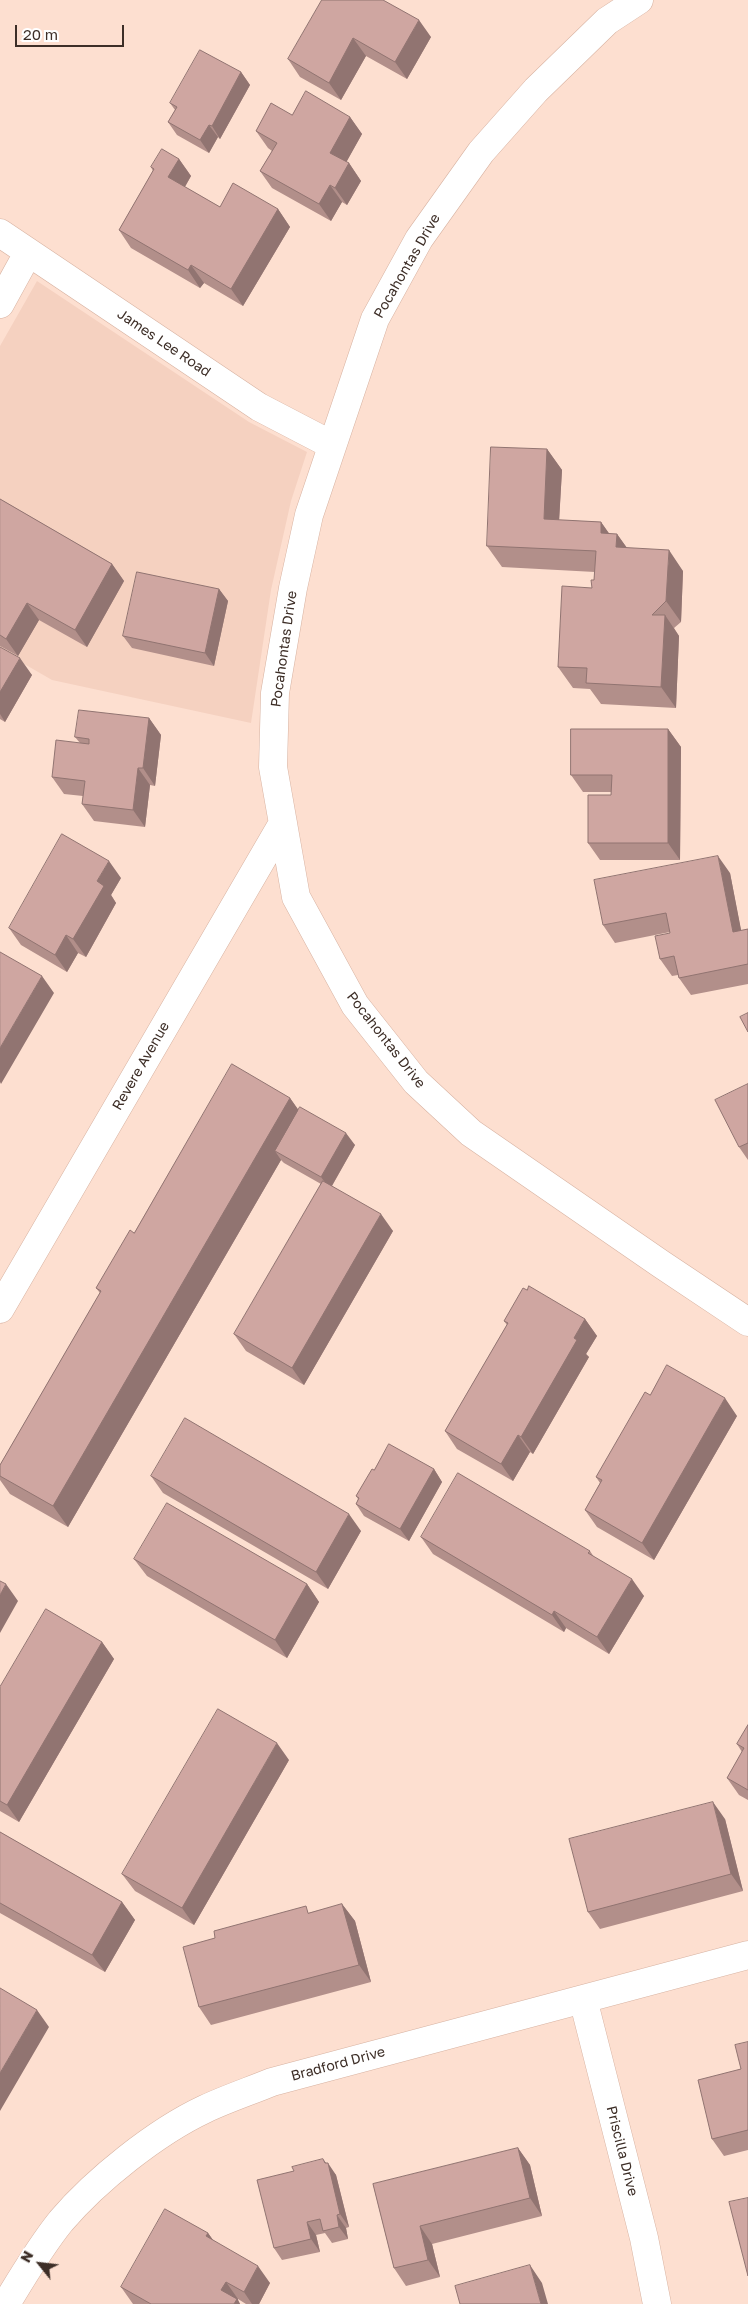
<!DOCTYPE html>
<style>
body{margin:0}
#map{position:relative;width:748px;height:2304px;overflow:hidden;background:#fddfd0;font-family:"Golos Text",sans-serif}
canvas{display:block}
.north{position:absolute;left:15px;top:2239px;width:50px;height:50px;-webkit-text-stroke:4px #fff;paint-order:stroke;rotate:299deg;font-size:14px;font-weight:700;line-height:20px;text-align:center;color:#3d2e27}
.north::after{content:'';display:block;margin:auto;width:18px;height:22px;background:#3d2e27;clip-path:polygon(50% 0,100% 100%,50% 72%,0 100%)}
.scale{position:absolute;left:15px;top:25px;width:109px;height:22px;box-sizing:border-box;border:2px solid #3d2e27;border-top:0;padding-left:6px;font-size:15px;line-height:18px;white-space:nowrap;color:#3d2e27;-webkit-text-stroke:4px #fff;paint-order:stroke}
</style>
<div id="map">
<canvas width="748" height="2304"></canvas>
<div class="north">N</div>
<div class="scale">20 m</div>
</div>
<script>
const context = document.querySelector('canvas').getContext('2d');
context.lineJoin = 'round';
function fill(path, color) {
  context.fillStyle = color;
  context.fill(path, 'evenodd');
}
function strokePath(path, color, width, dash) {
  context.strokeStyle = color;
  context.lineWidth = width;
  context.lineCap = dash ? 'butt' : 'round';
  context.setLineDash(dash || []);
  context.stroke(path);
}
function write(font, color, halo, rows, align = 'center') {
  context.font = font + ' "Golos Text",sans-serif';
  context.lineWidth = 5;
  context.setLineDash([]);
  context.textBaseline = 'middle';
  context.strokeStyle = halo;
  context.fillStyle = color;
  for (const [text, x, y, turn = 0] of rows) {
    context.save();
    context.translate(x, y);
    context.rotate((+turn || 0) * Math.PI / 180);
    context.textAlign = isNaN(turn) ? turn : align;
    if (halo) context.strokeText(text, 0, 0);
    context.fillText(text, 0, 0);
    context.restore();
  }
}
const built = new Path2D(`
 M37,281L249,422L307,452L291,501L271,590L251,723L52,680L0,650V346Z`);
const minor = new Path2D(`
 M639,0L607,21L536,90L481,152L419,239L375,319L309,515L293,588L275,693L273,767L296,897L355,1005L416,1082L471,1133L661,1264L748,1322
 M0,233L259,407L332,445
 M0,304L28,253
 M0,1309L283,823
 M583,1999L644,2238L657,2304
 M6,2304C23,2276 40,2247 61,2221C96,2180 156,2132 205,2109C226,2099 250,2091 272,2082L748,1955`);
const wall = new Path2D(`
 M322,0L431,37L407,79L366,56L341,100L300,77L288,59Z
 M241,72L250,85L220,139L218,137L209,153L177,135L168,122L175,110L170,103Z
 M292,115L350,117L362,134L346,162L349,163L361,181L347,205L342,202L331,221L272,188L260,171L272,151L268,148L256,131Z
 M179,159L191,176L185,187L220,207L278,209L290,227L243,306L204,283L200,288L131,248L119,230L153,171L151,167Z
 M547,449L562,470L559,520L601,522L609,534H617L627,548L683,571L681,622L674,628L679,636L676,708L601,704L590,689L573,688L558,667L592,588L594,580L595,572L502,567L487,546Z
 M0,499L112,564L124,581L87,647L39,620L18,656L0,646Z
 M219,589L228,601L214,666L132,648L123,636Z
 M0,647L32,675L5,722L0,719Z
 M149,718L161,735L155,786L150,785L145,827L94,821L82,804L83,796L64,794L52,777L80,743L75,737Z
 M668,729L681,747L680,860H600L588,843L611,795V792H583L571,775Z
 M730,873L741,931L748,929V984L691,995L679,978L678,975L672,976L660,959L670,932L615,943L603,925Z
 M121,878L111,895L116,903L86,957L78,953L67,972L21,945L9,928Z
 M748,1084V1160L739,1147Z
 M290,1098L298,1110L355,1145L332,1186L393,1231L304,1385L246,1351L234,1334L321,1184L284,1163L281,1160L68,1527L10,1494L0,1480V1465L100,1293L96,1288L134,1233Z
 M585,1319L597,1336L586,1354L589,1357L533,1454L530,1452L513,1481L457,1449L445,1431L507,1325L504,1321Z
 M650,1395L737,1416L654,1560L597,1527L585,1510L600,1483L596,1477Z
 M434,1469L442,1482L409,1541L364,1516L356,1504L358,1499L356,1496L374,1470Z
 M151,1476L361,1531L328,1589L163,1493Z
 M421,1537L590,1551L594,1557L644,1596L609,1654L566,1628L564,1632L433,1554Z
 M134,1559L307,1584L319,1602L287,1658L147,1576Z
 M102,1642L114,1659L19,1822L0,1811V1687Z
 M748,1725V1800L739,1795L727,1778L742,1752L737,1744Z
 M289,1760L194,1925L135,1891L122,1874Z
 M725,1819L743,1891L600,1929L588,1912Z
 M0,1832L122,1902L135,1920L105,1972L0,1913Z
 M342,1904L355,1921L371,1982L211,2025L199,2007L311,1913Z
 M748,2042V2150L724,2156L712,2139L741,2069Z
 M518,2148L530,2165L542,2216L432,2244L440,2277L406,2286L394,2268L373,2184Z
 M326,2163L336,2175L349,2227L346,2228L348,2239L332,2243L325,2233L316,2235L320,2252L282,2260L274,2248Z
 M208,2233L213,2240L270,2283L259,2304H246L238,2299V2300L240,2304H133L121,2287Z`);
const shadedWall = new Path2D(`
 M419,20L431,37L407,79L395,62Z
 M353,38L366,56L341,100L329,83Z
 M241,72L250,85L220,139L212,126Z
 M350,117L362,134L342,170L330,153Z
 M209,125L218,137L209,153L200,140Z
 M179,159L191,176L180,195L168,177Z
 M349,163L361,181L347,205L335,188Z
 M330,185L342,202L331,221L319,204Z
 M278,209L290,227L243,306L231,289Z
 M191,265L204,283L200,288L188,270Z
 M547,449L562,470L558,540L544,519Z
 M601,522L616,543L601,533Z
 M617,534L632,555L616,547Z
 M669,550L683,571L681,622L666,601Z
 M112,564L124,581L87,647L75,630Z
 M219,589L228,601L214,666L205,653Z
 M27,603L39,620L18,656L6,639Z
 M665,615L679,636L676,708L661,687Z
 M20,658L32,675L5,722L0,714V692Z
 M149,718L161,735L155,786L143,768Z
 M668,729L681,747L680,860L668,843Z
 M138,768L150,785L145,827L133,810Z
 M718,856L730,873L745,950L733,932Z
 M109,861L121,878L111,895L116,903L86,957L73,939L97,881Z
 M66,935L78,953L67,972L55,955Z
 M42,976L54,993L1,1084L0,1082V1048Z
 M290,1098L305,1119L275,1151L281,1160L68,1527L53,1506Z
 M346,1133L355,1145L330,1189L321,1177Z
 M381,1214L393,1231L304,1385L292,1368Z
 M585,1319L597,1336L586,1354L589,1357L533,1454L521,1437L574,1338Z
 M725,1398L737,1416L654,1560L642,1543Z
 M518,1435L530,1452L513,1481L501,1464Z
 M434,1469L442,1482L409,1541L400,1529Z
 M349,1514L361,1531L328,1589L316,1572Z
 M632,1579L644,1596L609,1654L597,1637Z
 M6,1584L18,1601L0,1633V1595Z
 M307,1584L319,1602L287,1658L275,1640Z
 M554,1611L566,1628L564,1632L552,1615Z
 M102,1642L114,1659L19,1822L7,1805Z
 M277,1743L289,1760L194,1925L182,1908Z
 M713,1802L725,1819L743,1891L731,1874Z
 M122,1902L135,1920L105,1972L92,1955Z
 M342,1904L355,1921L371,1982L359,1965Z
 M37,2010L49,2027L0,2111V2073Z
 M518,2148L530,2165L542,2216L530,2198Z
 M323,2159L329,2167L328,2163L336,2175L349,2227L340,2214Z
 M337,2215L346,2228L348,2239L339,2227Z
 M307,2222L316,2235L320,2252L311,2239Z
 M420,2226L432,2244L440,2277L428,2260Z
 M208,2233L220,2250L206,2236Z
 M530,2265L542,2283L548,2304H541Z
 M258,2266L270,2283L259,2304H252L244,2292Z
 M226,2282L238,2299V2300L240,2304H231L221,2290Z`);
const building = new Path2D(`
 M322,0H383L419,20L395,62L353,38L329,83L288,59Z
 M200,50L241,72L212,126L209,125L200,140L168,122L177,107L170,103Z
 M306,91L350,117L330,153L349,163L335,188L330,185L319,204L260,171L277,143L256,131L271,103L292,115Z
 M162,149L179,159L168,177L220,207L233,183L278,209L231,289L191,265L188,270L119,230L154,169L151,167Z
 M491,447L547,449L544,519L601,522V533L617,534L616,547L669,550L666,601L652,615H665L661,687L586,683L587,668L558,667L562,586L592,588L591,580H594L596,551L487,546Z
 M0,499L112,564L75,630L27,603L6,639L0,635Z
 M137,572L219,589L205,653L123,636Z
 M0,647L20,658L0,692Z
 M79,710L149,718L143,768H138L133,810L82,804L85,781L52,777L56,740L89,744V739L75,737Z
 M571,729H668V843H588V795H611L612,775H571Z
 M62,834L109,861L97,881L104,886L73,939L66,935L55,955L9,928Z
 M718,856L733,932L748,929V964L679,978L674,956L660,959L655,936L670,933L666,913L603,925L594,880Z
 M0,952L42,976L0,1048Z
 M748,1013V1032L740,1017Z
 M232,1064L290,1098L53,1506L0,1476V1465L101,1291L96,1288L130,1230L134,1233Z
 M748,1084V1143L739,1147L715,1100Z
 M300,1107L346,1133L321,1177L275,1151Z
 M323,1181L381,1214L292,1368L234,1334Z
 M529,1286L585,1319L574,1338L577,1340L521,1437L518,1435L501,1464L445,1431L508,1323L504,1321L523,1288L527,1290Z
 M667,1365L725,1398L642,1543L585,1510L602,1480L596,1477L645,1392L650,1395Z
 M185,1418L349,1514L316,1572L151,1476Z
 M389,1444L434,1469L400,1529L356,1504L359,1498L356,1496L372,1469L374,1470Z
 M458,1473L590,1551L588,1553L632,1579L597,1637L554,1611L552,1615L421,1537Z
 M167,1503L307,1584L275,1640L134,1559Z
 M0,1581L6,1584L0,1595Z
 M46,1609L102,1642L7,1805L0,1801V1687Z
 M218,1709L277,1743L182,1908L122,1874Z
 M748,1725V1790L727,1778L744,1748L737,1744Z
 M713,1802L731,1874L588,1912L569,1839Z
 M0,1832L122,1902L92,1955L0,1903Z
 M342,1904L359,1965L199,2007L183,1947L215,1938L214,1931L306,1906L308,1913Z
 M0,1988L37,2010L0,2073Z
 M748,2042V2130L712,2139L698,2080L741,2069L735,2045Z
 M518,2148L530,2198L420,2226L428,2260L394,2268L373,2184Z
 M323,2159L325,2163H328L340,2214L337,2215L339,2227L323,2231L320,2219L307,2222L311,2239L274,2248L257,2180L294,2171L292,2167Z
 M748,2198V2276L729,2202Z
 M165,2209L208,2233L206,2236L258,2266L244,2292L226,2282L221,2290L237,2299L234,2304H151L121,2287Z
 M530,2265L541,2304H460L455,2286Z`);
const streetNames = [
 ["Pocahontas Drive",407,266,-60],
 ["James Lee Road",164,343,34],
 ["Pocahontas Drive",284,649,-82],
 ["Pocahontas Drive",386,1040,52],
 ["Revere Avenue",141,1066,-60],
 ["Bradford Drive",338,2064,-15],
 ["Priscilla Drive",622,2151,76]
];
fill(built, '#f5d1c0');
strokePath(minor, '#d7b2a1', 29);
strokePath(minor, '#fff', 28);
fill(wall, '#b28f8a');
fill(shadedWall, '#917471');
fill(building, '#cfa6a1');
strokePath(building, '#917471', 1);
write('14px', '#3d2e27', '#fff', streetNames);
</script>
